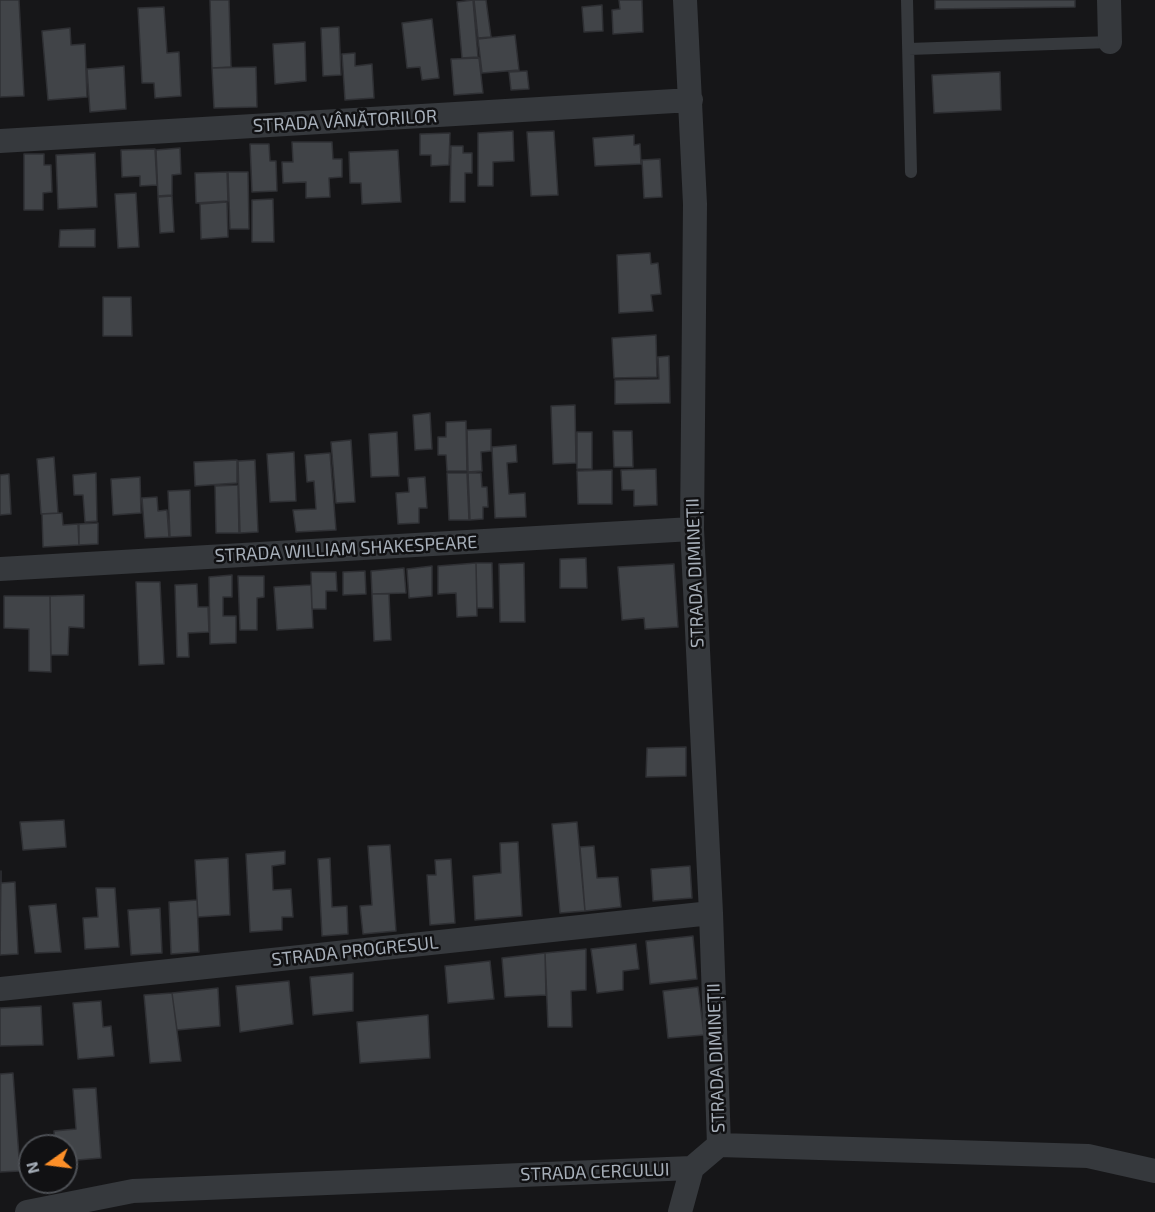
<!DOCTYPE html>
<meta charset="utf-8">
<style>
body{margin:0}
#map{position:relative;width:1155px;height:1212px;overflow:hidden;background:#161618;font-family:"Exo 2",sans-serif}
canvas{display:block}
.north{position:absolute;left:18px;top:1134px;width:60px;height:60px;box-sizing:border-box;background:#111113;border:2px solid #4d5055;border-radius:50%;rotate:256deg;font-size:16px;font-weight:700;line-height:24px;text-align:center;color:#a7afb9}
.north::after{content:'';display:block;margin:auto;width:21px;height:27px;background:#fd8f28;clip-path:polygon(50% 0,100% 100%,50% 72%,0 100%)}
</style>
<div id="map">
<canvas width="1155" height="1212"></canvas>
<div class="north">N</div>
</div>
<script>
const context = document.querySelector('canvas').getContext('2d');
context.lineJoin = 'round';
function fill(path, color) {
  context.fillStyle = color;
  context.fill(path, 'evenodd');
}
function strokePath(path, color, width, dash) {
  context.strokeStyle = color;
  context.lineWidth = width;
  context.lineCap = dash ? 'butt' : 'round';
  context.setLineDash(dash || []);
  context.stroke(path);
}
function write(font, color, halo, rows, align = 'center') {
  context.font = font + ' "Exo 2",sans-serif';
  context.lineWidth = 5;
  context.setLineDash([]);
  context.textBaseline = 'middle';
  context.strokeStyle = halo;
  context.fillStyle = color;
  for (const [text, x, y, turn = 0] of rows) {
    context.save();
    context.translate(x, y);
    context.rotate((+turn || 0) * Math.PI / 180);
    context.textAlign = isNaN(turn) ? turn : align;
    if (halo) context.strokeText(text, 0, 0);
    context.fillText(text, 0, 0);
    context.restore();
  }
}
const building = new Path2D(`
 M0,0H19L24,96L0,97Z
 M210,0H229L231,67L212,68Z
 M473,0L478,57L462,58L457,2Z
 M474,0H486L491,37L478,38Z
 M619,0H642L643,32L613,34L612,10L620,9Z
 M935,0H1075V7L935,9Z
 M602,5L603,31L584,32L582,7Z
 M164,7L167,53L179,52L181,96L155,98L154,83H142L138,8Z
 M432,19L439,78L422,80L420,67L407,68L402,23Z
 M339,27L341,75L323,76L321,28Z
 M70,28L71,45L85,44L87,97L48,100L42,31Z
 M515,35L519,70L482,73L478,39Z
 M305,42L306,81L275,84L273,44Z
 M355,53V66L372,64L374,98L345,100L342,54Z
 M479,58L483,93L454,95L451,59Z
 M124,66L126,109L90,112L87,69Z
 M256,67L257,107L214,108L212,68Z
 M527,71L529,89L511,90L509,72Z
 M1000,72L1001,110L934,113L932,75Z
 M513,131L514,161L493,162V186H478V133Z
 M554,131L558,195L531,196L527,132Z
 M450,133L449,165L431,166V155H420V134Z
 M634,135V145L640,144L641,164L595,166L593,138Z
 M292,142H332L333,159H342V177L329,178L330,197L306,198V182L283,183L282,162H293Z
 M250,144H269L270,161H276L277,191L252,192Z
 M451,146H463V153H472V173H465V202H450Z
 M180,148L181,174L172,175V195L158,196L156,150Z
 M155,149L157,185L140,186V176L122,177L121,150Z
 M398,150L401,202L362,204L361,183H350L349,152Z
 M95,153L97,207L58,209L56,155Z
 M24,154H44V165H51L52,192L43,193V210H24Z
 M660,159L662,197L644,198L642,160Z
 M227,172L228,201L196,203L195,173Z
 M228,172H248L249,229H230Z
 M136,193L139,247L118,248L115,194Z
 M172,196L174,232L160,233L158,197Z
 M273,199L274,242H252V200Z
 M227,202L228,237L201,239L200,204Z
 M95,229V247H59L60,230Z
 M650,253L651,264L658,263L661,294L651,295L653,311L619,313L617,255Z
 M103,297H131L132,336H103Z
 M656,335L657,377L614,378L612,338Z
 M669,356L670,403L615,404V380L659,379L658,357Z
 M575,405L576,463L553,464L551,406Z
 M430,413L432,449L415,450L413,415Z
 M466,421L467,471H447L446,455H438V437H446V422Z
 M491,429V451L481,452L482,471L468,472L467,430Z
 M613,431H632L633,467H614Z
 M397,432L399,476L371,477L369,434Z
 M577,432H592V469H577Z
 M351,440L355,502L336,503L331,442Z
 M516,445L517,462L507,463L509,494L525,493L526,517L495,518L492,447Z
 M294,452L296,501L270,502L267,454Z
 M330,453L336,530L296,532L293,510L316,509L314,481L307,482L305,455Z
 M54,457L58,513L41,514L37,459Z
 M237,460V483L195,486L194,462Z
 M255,460L258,532L240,533L238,461Z
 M656,469L657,505L634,506V490H622L621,470Z
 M612,470V504H578L577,471Z
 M96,473L97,521L85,522L83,495H74L73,475Z
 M447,473H467L469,520H449Z
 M468,473H481L482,487H487L488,507H483V519L470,520Z
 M9,474L11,514L0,515V475Z
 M140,477L141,513L113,515L111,479Z
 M425,477L427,508H419V523L398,524L396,493L409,492L408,478Z
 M238,485L239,533H216L215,486Z
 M190,490L191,536L170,537L168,491Z
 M157,497L158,511L167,510L169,537L145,538L142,498Z
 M62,513L63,525L78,524L79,545L43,547L42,514Z
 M98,523V544L79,545V524Z
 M586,558L587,588H560V559Z
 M476,563L477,616L457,617L456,593L438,594V566Z
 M476,563H492L493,608H477Z
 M524,563L525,622H500L499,564Z
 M674,564L678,627L645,629L644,618L622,620L618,567Z
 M432,566V596L409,598L407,569Z
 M404,568L406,593L372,594L371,571Z
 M365,571L366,594L343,595V572Z
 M311,572H336L337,591H326V609H312Z
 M232,575V597H223V616H236V643L210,644L209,577Z
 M238,576H264V597L257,598V630H240Z
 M136,582H160L164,664L139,665Z
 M197,584L198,607H208L209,632L188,633L189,657H177L175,585Z
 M311,585L313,628L277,630L274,587Z
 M372,594H389L391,640L374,641Z
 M84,595V628L69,627L68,655H51L50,596Z
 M4,596H50L51,672L29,671V629L4,628Z
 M686,747V776L646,777L647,748Z
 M64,820L66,847L23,850L20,822Z
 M577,822L585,911L560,913L552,824Z
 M518,842L522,916L475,920L473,876L501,873L500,843Z
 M390,845L396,931L363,934L360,906L372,905L368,846Z
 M594,846L597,878L618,877L621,907L585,911L580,847Z
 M285,851V864L272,866L273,890L291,889L293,917H282V930L250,932L246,854Z
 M228,858L230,915L198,917L195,860Z
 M330,858L332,907L347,906L348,934L322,936L318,859Z
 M451,859L455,923L430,925L427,875H436L435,860Z
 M690,866L692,898L653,901L651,869Z
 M1,871V883L15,882L18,954L0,955Z
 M96,888H115L119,947L85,949L83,918L98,917Z
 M197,900L199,952L171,954L169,902Z
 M56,904L61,952L35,953L29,906Z
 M160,908L162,953L131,955L128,910Z
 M693,936L697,979L650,984L646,941Z
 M636,944L639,969L623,971V990L597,993L591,949Z
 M586,949V990L571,991L572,1027H548L545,953Z
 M545,953L546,995L505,997L502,958Z
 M490,961L494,999L448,1003L445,966Z
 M353,973V1011L313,1015L310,977Z
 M289,981L293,1024L240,1032L236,986Z
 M698,987L704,1035L668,1038L663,991Z
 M218,988L220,1026L177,1030L172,993Z
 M172,993L181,1061L150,1063L144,995Z
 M101,1001L103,1027L111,1026L114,1056L78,1059L73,1003Z
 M41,1006L43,1045L0,1046V1008Z
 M428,1015L430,1058L360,1063L357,1022Z
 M13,1073L20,1171L0,1172V1074Z
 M96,1088L101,1158L66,1161V1146H55L54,1131L76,1129L73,1089Z`);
const lane = new Path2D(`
 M907,0L911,172
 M909,49L1110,42`);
const street = new Path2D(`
 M685,0L695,204L692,529L711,913L719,1145
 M1109,0L1110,42
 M0,141L691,100
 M0,569L692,529
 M0,989L711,913
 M27,1212L133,1191L692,1168L719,1145L1088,1156L1155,1171
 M680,1212L692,1168`);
const streetNames = [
 ["STRADA VÂNĂTORILOR",345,121,-3],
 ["STRADA WILLIAM SHAKESPEARE",346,549,-3],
 ["STRADA DIMINEȚII",695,573,-92],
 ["STRADA PROGRESUL",355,951,-6],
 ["STRADA DIMINEȚII",716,1058,-92],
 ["STRADA CERCULUI",595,1172,-2]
];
fill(building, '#414448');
strokePath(building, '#2f3034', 1.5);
strokePath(lane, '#36393d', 12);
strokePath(street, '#36393d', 24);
write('18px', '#a7afb9', '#111113', streetNames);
</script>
